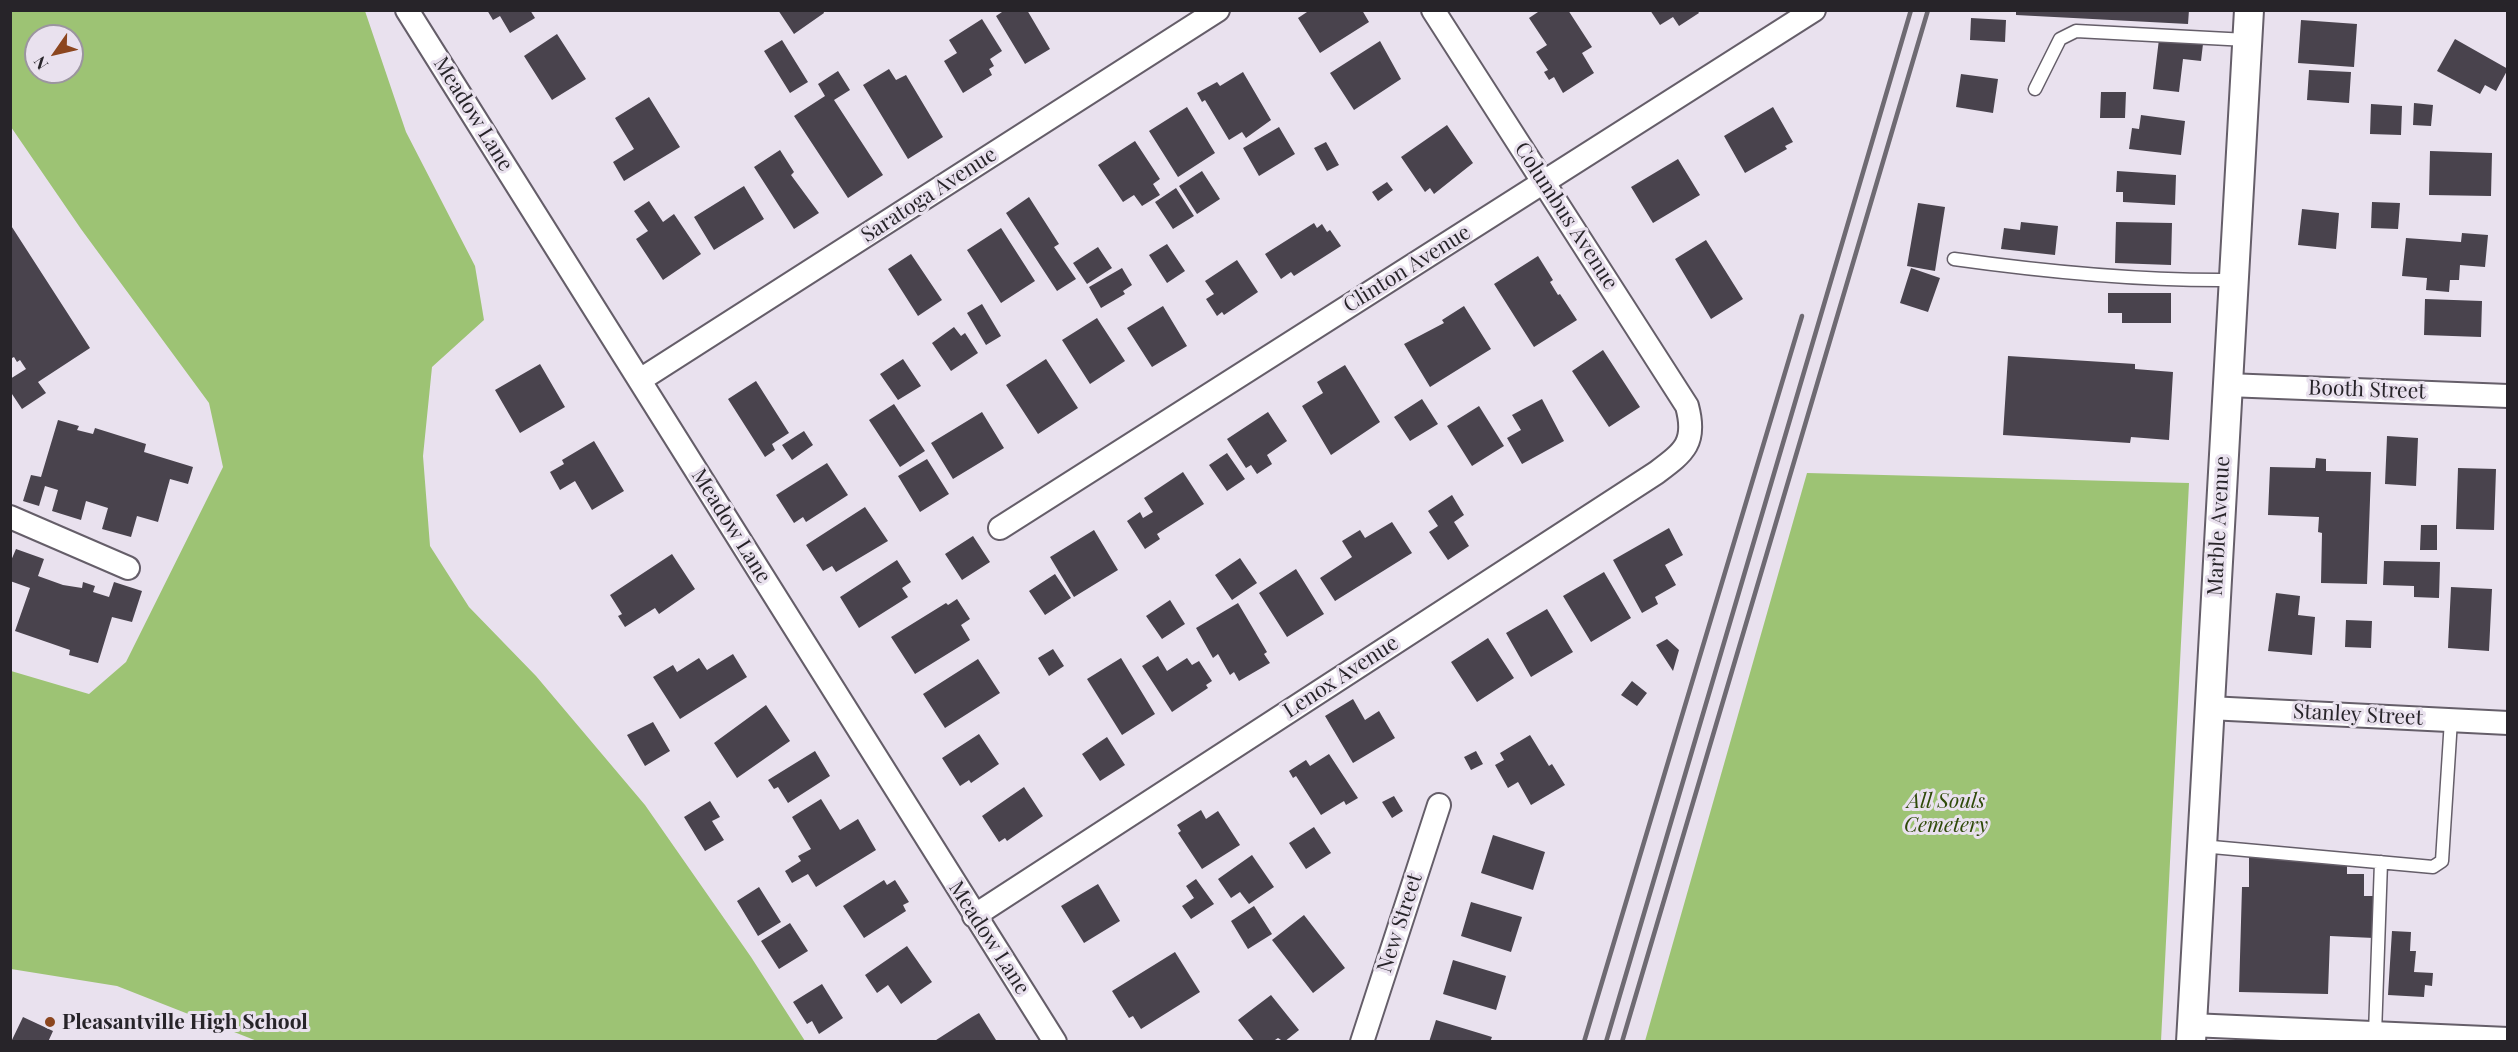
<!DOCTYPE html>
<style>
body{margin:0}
#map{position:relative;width:2518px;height:1052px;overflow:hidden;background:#e9e1ee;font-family:"Playfair Display",serif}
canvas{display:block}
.frame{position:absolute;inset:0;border:12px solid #272429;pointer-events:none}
.north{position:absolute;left:24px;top:24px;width:60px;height:60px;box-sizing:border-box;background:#e9e1ee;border:2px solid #9b959f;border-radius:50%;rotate:236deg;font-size:16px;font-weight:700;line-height:24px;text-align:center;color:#272429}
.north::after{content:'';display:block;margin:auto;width:21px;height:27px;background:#8c461f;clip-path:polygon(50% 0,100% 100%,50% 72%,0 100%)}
</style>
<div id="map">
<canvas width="2518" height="1052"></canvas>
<div class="frame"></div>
<div class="north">N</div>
</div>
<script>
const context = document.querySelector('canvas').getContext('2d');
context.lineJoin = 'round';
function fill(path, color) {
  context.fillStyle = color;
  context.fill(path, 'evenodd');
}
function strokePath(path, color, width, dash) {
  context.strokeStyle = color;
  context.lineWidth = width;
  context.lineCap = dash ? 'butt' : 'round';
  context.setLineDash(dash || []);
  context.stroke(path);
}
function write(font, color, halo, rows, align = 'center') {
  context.font = font + ' "Playfair Display",serif';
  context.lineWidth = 6;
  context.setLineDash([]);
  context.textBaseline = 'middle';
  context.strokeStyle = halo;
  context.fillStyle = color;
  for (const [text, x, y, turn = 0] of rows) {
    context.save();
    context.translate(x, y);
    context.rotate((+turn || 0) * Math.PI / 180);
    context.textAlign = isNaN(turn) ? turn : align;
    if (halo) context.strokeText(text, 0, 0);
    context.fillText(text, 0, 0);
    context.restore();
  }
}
const green = new Path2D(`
 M11,10L365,11L406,132L475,266L484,320L432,367L423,456L430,546L469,607L536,676L645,805L751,957L805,1041H257L117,986L11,969V671L89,694L126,662L223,467L209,403L81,229L11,127ZM36,36H72V72H36Z
 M1807,473L2189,483L2161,1041H1645Z`);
const building = new Path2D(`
 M487,10H530L535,18L510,33L500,16L493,20Z
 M778,10H823L824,13L794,34Z
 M1005,10H1027L1050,49L1025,64L996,16Z
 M1310,10H1362L1369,22L1320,53L1298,18Z
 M1541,10H1568L1592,47L1582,53L1594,73L1563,93L1554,77L1549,80L1544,72L1548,70L1536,52L1547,45L1529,18Z
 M1650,10H1697L1699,13L1679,26L1673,17L1660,25Z
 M2016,10H2189L2188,24L2016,15Z
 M1971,18L2006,20L2005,42L1970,40Z
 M982,19L1002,51L990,59L994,66L989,69L992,75L963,93L944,61L957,53L949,40Z
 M2301,20L2357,24L2354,67L2298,63Z
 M557,34L586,79L552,100L524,56Z
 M2159,39L2203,44L2201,61L2183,59L2179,92L2153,89Z
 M2455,39L2508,69L2496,91L2485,85L2480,94L2437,71Z
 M782,40L808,82L790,93L764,51Z
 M1380,41L1401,79L1354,110L1330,73Z
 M889,69L896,80L906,75L943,137L908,159L863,85Z
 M2309,70L2351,72L2349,103L2307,100Z
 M838,71L850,90L834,100L883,175L848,198L794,116L825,96L818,84Z
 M1243,72L1271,120L1246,138L1242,132L1229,140L1205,100L1202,102L1197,93L1217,82L1220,86Z
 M1961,74L1998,79L1993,113L1956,107Z
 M2101,92H2126L2125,118H2100Z
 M649,97L680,147L624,181L613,162L634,149L615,118Z
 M2414,103L2433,105L2431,126L2413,125Z
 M2371,104L2402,106L2401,135L2370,134Z
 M1187,107L1215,153L1178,177L1149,131Z
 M1773,107L1793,142L1785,146L1787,149L1745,173L1724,136Z
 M2141,115L2185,121L2181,155L2129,149L2132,128L2139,129Z
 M1447,125L1473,163L1434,194L1430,188L1425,192L1401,157Z
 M1279,127L1295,154L1259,176L1243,148Z
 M1135,141L1160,179L1153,184L1160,195L1142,206L1134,195L1123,202L1098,165Z
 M1326,142L1339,165L1327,171L1314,148Z
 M780,150L794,172L791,175L819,213L794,229L754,167Z
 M2430,151L2492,153L2491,196L2429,195Z
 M1678,159L1700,195L1653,223L1631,187Z
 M1202,171L1220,199L1197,214L1179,186Z
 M2117,171L2176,175L2175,205L2123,202V192H2116Z
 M1387,182L1393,190L1378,201L1372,192Z
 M744,186L764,219L714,250L694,217Z
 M1176,188L1194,216L1173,229L1155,202Z
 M1029,197L1059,244L1054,247L1076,279L1057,291L1006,213Z
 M649,201L663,222L674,214L701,254L663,280L636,239L648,231L634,211Z
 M2372,202L2400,203L2398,229L2371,228Z
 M1918,203L1945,207L1935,271L1907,266Z
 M2302,209L2339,213L2336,249L2298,245Z
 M2021,222L2058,226L2055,255L2001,249L2004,228L2020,230Z
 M2116,222L2172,223L2171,265L2115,263Z
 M1314,223L1317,228L1322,224L1327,232L1330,230L1341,246L1294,276L1291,272L1281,279L1265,254Z
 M10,224L90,348L38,382L46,393L22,409L10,391V379L26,369L20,360L17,362L14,357L10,359Z
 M1001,228L1035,281L1001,303L967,250Z
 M2462,233L2488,235L2485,267L2460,265L2459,280H2450L2449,292L2426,290L2427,278L2402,276L2406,238L2461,242Z
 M1706,240L1743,299L1711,319L1675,259Z
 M1167,244L1185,271L1167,283L1149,255Z
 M1098,247L1112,268L1087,284L1073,263Z
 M911,254L942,300L918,316L888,269Z
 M1538,256L1553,280L1550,282L1558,295L1560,294L1577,320L1534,347L1494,284Z
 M1237,260L1258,292L1224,315L1222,312L1217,316L1206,299L1214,294L1205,281Z
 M1122,268L1132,285L1123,291L1125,294L1101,308L1089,287Z
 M1911,268L1940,278L1928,312L1900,303Z
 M2108,293H2171V323H2122V313H2108Z
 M2425,299L2482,301L2481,337L2424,335Z
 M982,304L1001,336L986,345L967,313Z
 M1163,306L1187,346L1152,367L1127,328Z
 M1464,306L1491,349L1430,387L1404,344L1444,323L1442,320Z
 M1097,318L1125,361L1090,384L1062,340Z
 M954,327L961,336L965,333L978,353L951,371L932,343Z
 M1603,350L1640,407L1609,427L1572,371Z
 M2008,356L2135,364V369L2173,372L2169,440L2131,437L2130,443L2003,435Z
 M903,359L921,386L898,400L880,374Z
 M1046,359L1078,408L1038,434L1006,385Z
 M540,364L565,407L520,433L495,390Z
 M1345,365L1380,422L1331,455L1302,406L1323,393L1317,382Z
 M756,381L789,433L772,444L775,450L765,457L728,399Z
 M1422,399L1438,424L1410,441L1394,417Z
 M1542,399L1564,441L1522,464L1507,438L1521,430L1512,415Z
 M894,404L925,451L900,467L869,420Z
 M1479,406L1504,446L1472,466L1447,426Z
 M982,412L1004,448L953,479L931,443Z
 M1268,412L1287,441L1267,455L1272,464L1257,474L1251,465L1246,468L1227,439Z
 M58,420L79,426L77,430L93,434L95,428L146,444L144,452L193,467L188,484L170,479L158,522L137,516L131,537L102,529L108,508L86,501L81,520L52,511L58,490L45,486L39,506L23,501L31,475L41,477Z
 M804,431L813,445L792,460L782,445Z
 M2387,436L2418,438L2416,486L2385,484Z
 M594,441L624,491L592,510L575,481L560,490L550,472L564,464L562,460Z
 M1227,453L1245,479L1227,491L1209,465Z
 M2316,458L2326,459V471L2371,472L2367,584L2321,583L2322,533L2318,532L2319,517L2268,515L2270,467L2315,468Z
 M927,459L949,494L920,512L898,476Z
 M827,463L848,495L806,522L803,517L794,523L776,495Z
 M2458,468L2496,469L2494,530L2456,529Z
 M1183,472L1204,504L1157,534L1160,539L1145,549L1127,521L1140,512L1143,518L1153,512L1144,498Z
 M1452,495L1464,515L1454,522L1469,546L1448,560L1429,532L1438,526L1428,511Z
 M865,507L888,541L836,572L832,566L823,571L806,545Z
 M1392,522L1412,553L1335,601L1320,578L1352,557L1342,541L1360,530L1365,538Z
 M2421,525H2437V550H2420Z
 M1669,528L1683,555L1665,565L1676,585L1655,597L1658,604L1642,613L1613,560Z
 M1094,530L1118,570L1074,597L1050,557Z
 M973,536L990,562L962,580L945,554Z
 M16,549L44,559L38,576L63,585L82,588L83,582L95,586L93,592L109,597L114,582L142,591L132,622L112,617L98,663L69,655L70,650L15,631L30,588L10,581V563Z
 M672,554L695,589L659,614L655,608L625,627L618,616L622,614L610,595Z
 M1240,558L1257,583L1232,600L1215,575Z
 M897,560L911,582L902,588L908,597L859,628L840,597Z
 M2384,561L2440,562L2439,598L2414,597V586L2383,585Z
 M1296,569L1324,614L1287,637L1259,593Z
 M1604,572L1631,618L1591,642L1563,596Z
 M1055,574L1071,598L1045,615L1029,591Z
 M2451,587L2492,589L2489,651L2448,648Z
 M2276,593L2300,596L2298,615L2315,617L2312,655L2268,651Z
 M957,599L970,619L961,625L970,640L915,674L891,637L946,603L948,605Z
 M1170,600L1185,624L1162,639L1146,616Z
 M1238,603L1267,652L1264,654L1270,663L1239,681L1234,672L1230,675L1218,654L1213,658L1196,628Z
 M1547,609L1573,652L1531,677L1506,633Z
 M2346,620L2372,621L2371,648L2345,647Z
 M1488,638L1514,678L1477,702L1451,662Z
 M1667,639L1679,650L1673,671L1656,645Z
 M1053,649L1064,666L1049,676L1038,658Z
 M733,654L747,677L680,719L653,677L673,665L677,672L699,658L707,670Z
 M1158,656L1167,671L1187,658L1192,665L1199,661L1212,681L1206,685L1208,688L1172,712L1142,666Z
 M1121,658L1155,714L1122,735L1087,679Z
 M978,659L1000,693L945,728L923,694Z
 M1632,681L1647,693L1637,706L1621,695Z
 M1353,699L1365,720L1379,711L1395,738L1353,763L1325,716Z
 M766,705L790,741L737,778L714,743Z
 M653,722L670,751L645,766L627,735Z
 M979,734L999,764L971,783L969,780L960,786L942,758Z
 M1530,735L1549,766L1552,764L1565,785L1531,805L1518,782L1508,788L1495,765L1504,760L1500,753Z
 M1107,737L1125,765L1100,781L1082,754Z
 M815,751L830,776L788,803L778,787L774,789L768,780Z
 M1476,751L1483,764L1471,770L1464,757Z
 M1329,754L1358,798L1346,805L1344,801L1321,815L1296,776L1293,778L1289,771L1306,760L1310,766Z
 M1024,787L1043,816L1007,841L1005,838L999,842L982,816Z
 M1394,796L1403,811L1392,818L1382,802Z
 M821,799L840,830L858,819L876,850L816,887L808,874L792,883L785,871L801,861L798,856L811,849L792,817Z
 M710,801L720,817L712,821L724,840L705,851L684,817Z
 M1201,810L1206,819L1218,811L1240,845L1202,869L1178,833L1181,831L1177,825Z
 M1314,827L1331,853L1306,869L1289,843Z
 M1493,835L1545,852L1533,890L1481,873Z
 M1252,855L1274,887L1249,904L1240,892L1231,898L1218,879Z
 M2249,856L2347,859V874H2364V896H2373L2374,938L2330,936L2328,994L2239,992L2242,887H2249Z
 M1196,879L1214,904L1191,919L1182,906L1194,898L1186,886Z
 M884,880L887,885L895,880L909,902L903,905L906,911L864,938L843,906Z
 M1098,884L1120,921L1084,943L1061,906Z
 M759,887L781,922L758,936L737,901Z
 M1471,902L1522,917L1511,952L1461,936Z
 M1254,906L1272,934L1248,949L1231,921Z
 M1304,915L1345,968L1313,993L1272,940Z
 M790,923L808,951L779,969L761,941Z
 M2392,931L2411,932L2410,951H2416L2414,972L2433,973L2432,986L2425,985L2424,997L2388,995Z
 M907,946L932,982L901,1004L888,985L877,993L865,975Z
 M1175,952L1200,992L1141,1029L1133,1016L1129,1018L1112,991Z
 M1453,960L1506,976L1496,1010L1443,994Z
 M822,984L843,1018L819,1034L812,1021L807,1024L793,1002Z
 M1271,995L1299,1030L1284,1042L1278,1038L1272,1042H1255L1238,1020Z
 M979,1013L996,1040L933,1042L972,1017Z
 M23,1017L53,1031L48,1042H11Z
 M1436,1020L1492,1037L1490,1042H1429Z`);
const service = new Path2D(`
 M2035,89L2060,39L2076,31L2247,40
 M1954,259C2047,272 2140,281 2233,280
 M2201,846L2433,867L2442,861L2451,720
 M2375,1034L2381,862`);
const minor = new Path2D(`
 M407,10L1055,1042
 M640,380L1218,10
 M2227,385L2508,396
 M10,517L128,568
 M1000,528L1814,10
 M2209,708L2508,723
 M974,916L1656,473C1684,452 1697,443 1687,406L1433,10
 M2191,1025L2508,1039
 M1362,1042L1439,805`);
const tertiary = new Path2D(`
 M2191,1042L2249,10`);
const rail = new Path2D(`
 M1584,1042L1802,316
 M1606,1042L1911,10
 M1622,1042L1928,10`);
const markers = [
 [50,1022,6,"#8c461f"]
];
const streetNames = [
 ["Meadow Lane",473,114,58],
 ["Saratoga Avenue",929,195,-33],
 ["Columbus Avenue",1566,216,57],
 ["Clinton Avenue",1407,269,-32],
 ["Booth Street",2367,390,2],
 ["Meadow Lane",731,526,58],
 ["Marble Avenue",2219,526,-87],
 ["Lenox Avenue",1341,677,-33],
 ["Stanley Street",2358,715,3],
 ["New Street",1400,923,-72],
 ["Meadow Lane",989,938,57]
];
const parkNames = [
 ["All Souls",1946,801],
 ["Cemetery",1946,825]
];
const poiNames = [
 ["Pleasantville High School",62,1022]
];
fill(green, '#9dc374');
fill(building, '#49434d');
strokePath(service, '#655e69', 15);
strokePath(minor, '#655e69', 26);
strokePath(tertiary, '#655e69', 32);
strokePath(service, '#fff', 12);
strokePath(minor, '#fff', 22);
strokePath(tertiary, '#fff', 28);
strokePath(rail, '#6e6a72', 4.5);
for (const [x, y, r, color] of markers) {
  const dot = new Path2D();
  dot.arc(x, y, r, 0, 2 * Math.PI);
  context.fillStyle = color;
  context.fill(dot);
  strokePath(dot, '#e9e1ee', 2);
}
write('21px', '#272429', '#e9e1ee', streetNames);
write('italic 21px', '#2f4a09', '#e9e1ee', parkNames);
write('bold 21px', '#272429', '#e9e1ee', poiNames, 'left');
</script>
